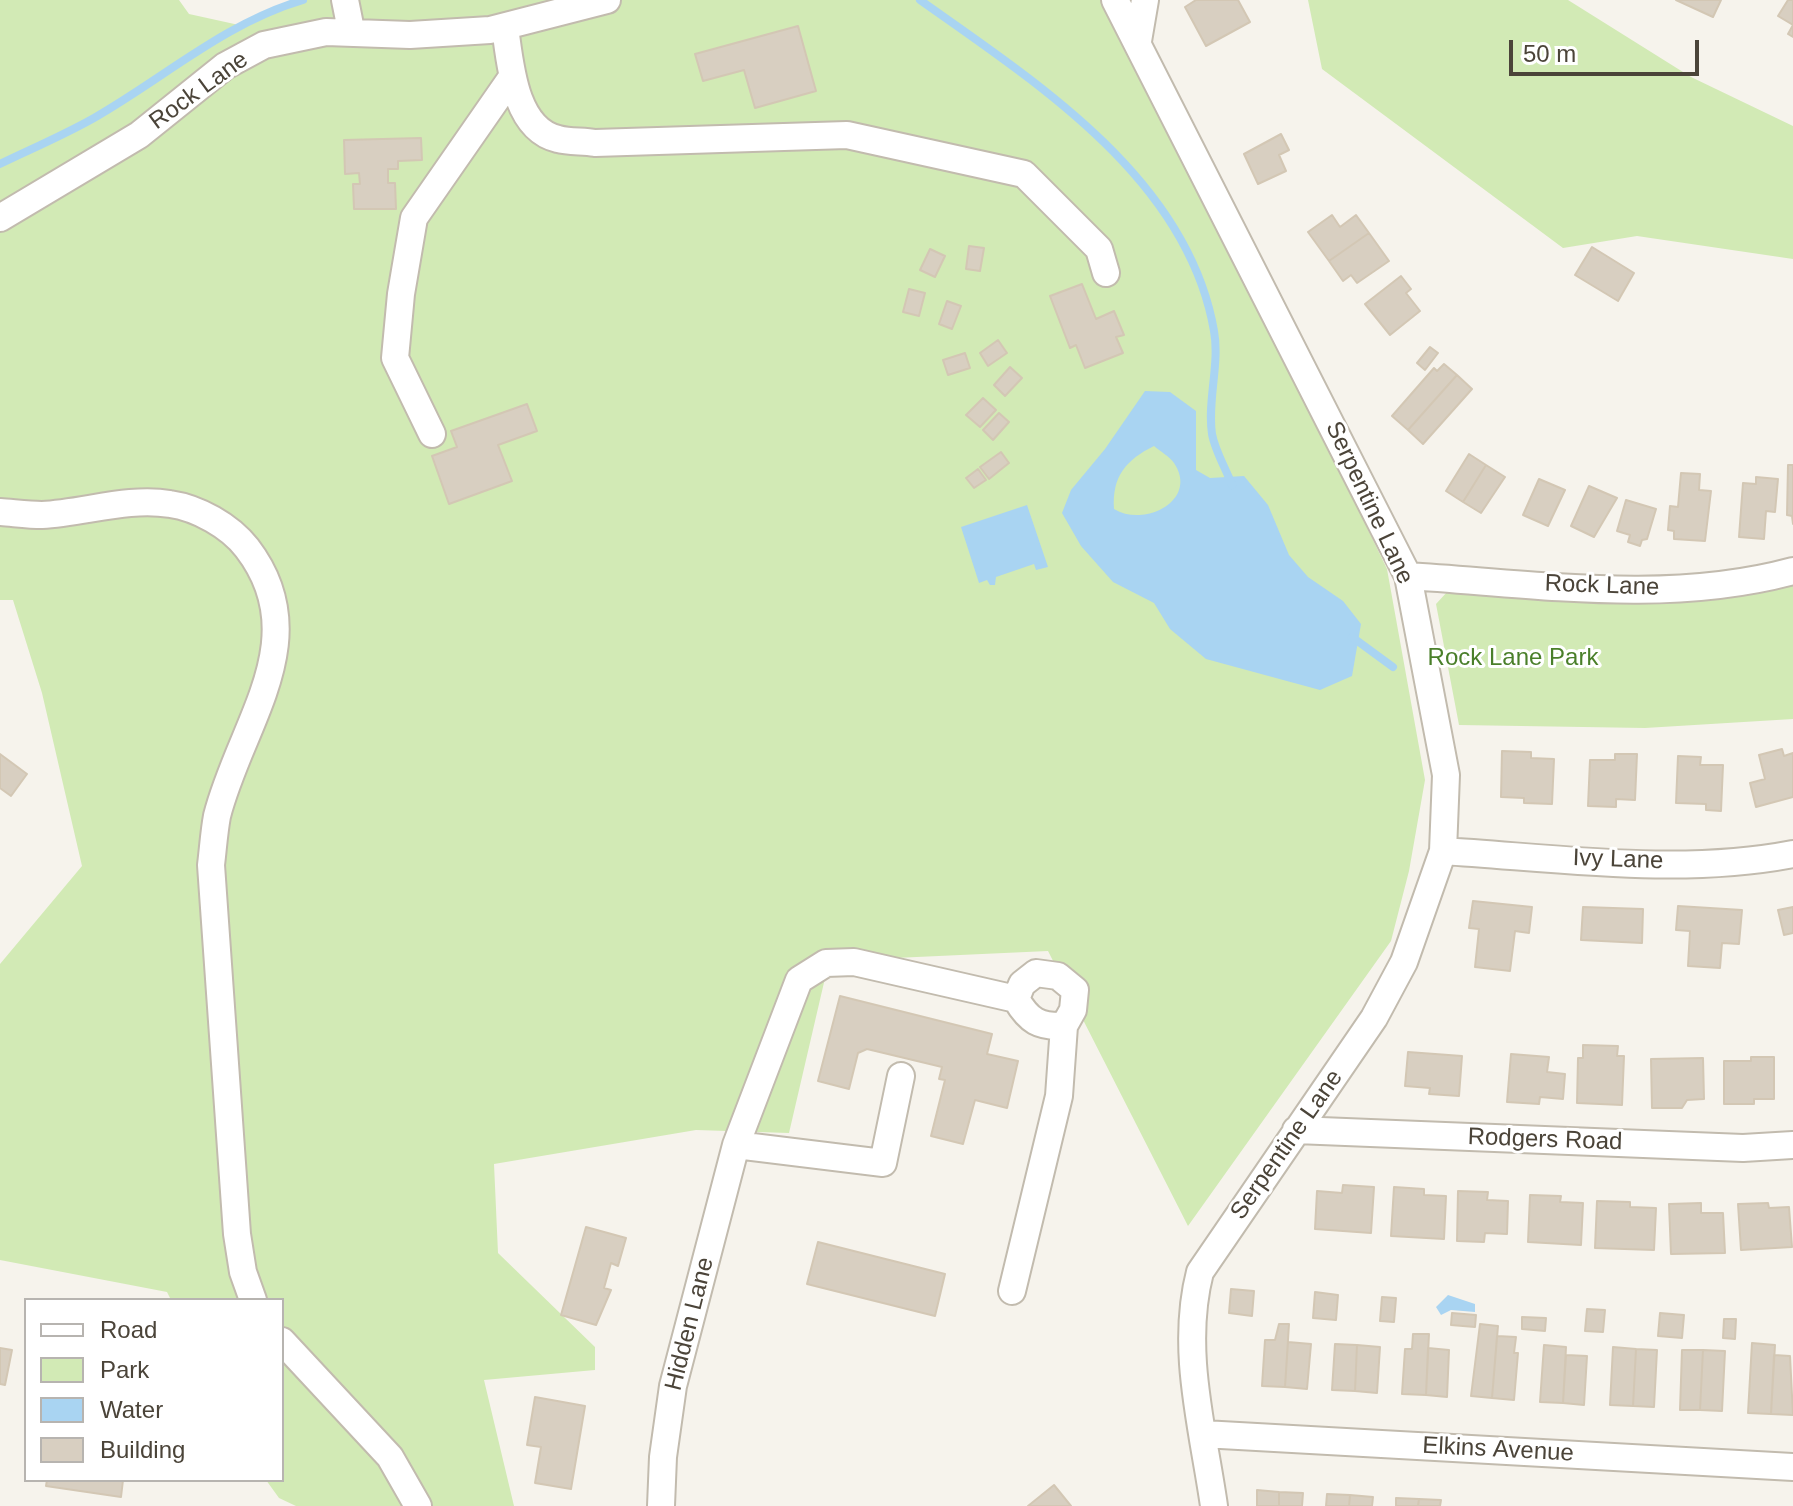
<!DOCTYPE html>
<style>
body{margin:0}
#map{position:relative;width:1793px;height:1506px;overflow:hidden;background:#f6f3ec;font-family:Helvetica,sans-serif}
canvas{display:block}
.legend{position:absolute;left:24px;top:1298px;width:260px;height:184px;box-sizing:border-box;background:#fff;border:2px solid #b7b4b0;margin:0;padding:10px 14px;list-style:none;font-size:24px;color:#4b4439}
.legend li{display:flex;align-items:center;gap:16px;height:40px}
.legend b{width:40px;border:2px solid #b7b4b0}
.scale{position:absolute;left:1509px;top:40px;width:190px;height:36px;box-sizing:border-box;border:4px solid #4b4439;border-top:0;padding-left:10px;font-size:24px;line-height:28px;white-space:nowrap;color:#4b4439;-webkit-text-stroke:6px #fff;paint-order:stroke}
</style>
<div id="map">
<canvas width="1793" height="1506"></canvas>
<ul class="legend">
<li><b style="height:10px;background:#fff"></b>Road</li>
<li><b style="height:22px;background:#d2eab5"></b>Park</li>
<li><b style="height:22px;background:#a9d4f2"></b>Water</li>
<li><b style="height:22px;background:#d8cfc1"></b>Building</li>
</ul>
<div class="scale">50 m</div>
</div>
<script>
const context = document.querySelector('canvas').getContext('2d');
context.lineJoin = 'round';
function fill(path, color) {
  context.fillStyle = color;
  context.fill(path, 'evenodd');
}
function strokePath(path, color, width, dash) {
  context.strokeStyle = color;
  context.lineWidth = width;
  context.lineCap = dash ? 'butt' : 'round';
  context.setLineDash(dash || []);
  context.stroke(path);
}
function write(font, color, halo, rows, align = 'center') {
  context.font = font + ' Helvetica,sans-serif';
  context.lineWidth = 6;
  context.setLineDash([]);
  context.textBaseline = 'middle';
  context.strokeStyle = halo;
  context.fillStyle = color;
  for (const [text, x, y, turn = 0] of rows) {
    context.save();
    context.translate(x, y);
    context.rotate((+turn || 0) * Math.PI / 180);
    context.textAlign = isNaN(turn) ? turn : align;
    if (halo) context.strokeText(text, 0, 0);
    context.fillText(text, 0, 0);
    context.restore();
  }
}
const green = new Path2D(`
 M0,0H179L189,14L239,25L271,9L303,0H1134L1138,53L1387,569L1425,780L1409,871L1391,941L1188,1226L1048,951L829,961L789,1133L696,1130L494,1164L498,1253L595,1347V1370L484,1380L514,1506H296L279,1498L266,1480H282V1300H171L167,1292L0,1260V964L82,866L42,693L13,600H0Z
 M1308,0H1568L1691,77L1793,126V259L1637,236L1563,248L1322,69Z
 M1793,581V719L1645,728L1459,725L1436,604L1448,591L1699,600Z`);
const water = new Path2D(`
 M1145,391L1170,392L1196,411V470L1210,478L1244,476L1268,505L1289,555L1308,577L1343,601L1361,624L1352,676L1320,690L1206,659L1170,629L1154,603L1113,582L1081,546L1062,513L1071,490L1105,449ZM1154,446C1160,451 1170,457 1174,463C1199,500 1145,528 1114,509C1112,476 1126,460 1154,446Z
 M1027,505L1048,567L1036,570L1034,564L996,577L995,585H990L987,580L979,583L961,527Z
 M1448,1295L1475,1304V1312L1451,1310L1441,1315L1436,1307Z`);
const stream = new Path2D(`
 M920,0C1037,83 1188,179 1214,331C1220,364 1207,401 1212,434C1215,451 1226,469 1232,485
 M0,164C31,149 64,135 94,118C164,78 225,23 303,0
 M1352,637L1393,667`);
const building = new Path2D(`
 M1196,0H1238L1250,22L1206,46L1185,7Z
 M1676,0H1721L1713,17Z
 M1788,0H1793V37L1788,34L1793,25L1778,16Z
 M798,26L816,91L755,108L744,70L703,81L695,54Z
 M1281,134L1289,150L1279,155L1286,171L1258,184L1244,154Z
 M421,138L422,160L398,161V169H388V183H395L396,209H354L353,184H360L359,173L345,174L344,140Z
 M1332,215L1340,227L1356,215L1369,233L1329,261L1308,232Z
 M1369,233L1389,261L1357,283L1351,275L1343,281L1329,261Z
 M969,246L984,248L980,271L966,269Z
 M1592,247L1634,273L1618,301L1575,275Z
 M930,249L945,256L935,277L920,270Z
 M1401,276L1411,289L1406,293L1420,311L1390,335L1365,304Z
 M1082,284L1096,319L1114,311L1124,335L1116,337L1123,353L1085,368L1076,345L1070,348L1050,296Z
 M909,289L925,293L919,316L903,312Z
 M947,301L961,306L952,329L939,324Z
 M998,340L1007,353L988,366L980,353Z
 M1430,347L1438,353L1425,370L1417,363Z
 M965,353L970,368L948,375L943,360Z
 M1444,364L1457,375L1408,430L1392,416L1434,368L1437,371Z
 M1010,367L1022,378L1005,396L994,385Z
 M1457,375L1472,389L1423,444L1408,430Z
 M983,398L996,410L980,427L966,415Z
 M527,404L537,431L498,445L512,481L449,504L432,456L457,447L451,431Z
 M999,413L1009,422L993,440L983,430Z
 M1001,452L1009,463L989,479L980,467Z
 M1469,454L1486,465L1463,502L1446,491Z
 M1486,465L1505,477L1481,513L1463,502Z
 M1788,465H1793V524L1792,516L1787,515Z
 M978,469L986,480L974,488L966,478Z
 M1681,473L1700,474L1699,490L1711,491L1705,541L1674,539V531L1668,530L1670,506L1678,507Z
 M1756,477L1778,479L1775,512L1766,511L1764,539L1739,537L1743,483L1756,484Z
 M1539,479L1565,490L1548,526L1523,515Z
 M1589,486L1617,498L1594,537L1571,526Z
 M1626,500L1656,509L1647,539L1642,540L1640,546L1628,542L1630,535L1617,531Z
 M1782,749L1784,756L1793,753V797L1756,807L1750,783L1765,779L1759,755Z
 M1502,751L1531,752V758L1554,759L1552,804L1524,803V798L1501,797Z
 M0,754L27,774L11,796L0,788Z
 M1615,754H1637L1635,800L1616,799V807L1588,806L1590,760H1615Z
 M1678,756L1701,757L1700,765H1723L1721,811L1706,810V804L1676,803Z
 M1473,901L1532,907L1529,933L1515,931L1510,971L1475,967L1479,929L1469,928Z
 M1678,906L1742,910L1739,944L1722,943L1720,968L1688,966L1690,931L1676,930Z
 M1583,907L1643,909L1642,943L1581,940Z
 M1793,907V933L1784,935L1778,910Z
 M840,996L992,1034L987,1054L1018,1061L1007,1108L975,1100L963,1144L931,1136L945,1080L939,1079L942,1067L867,1049L858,1053L849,1089L818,1081Z
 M1583,1045L1618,1046L1617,1056H1624L1622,1105L1577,1103L1578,1058H1583Z
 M1408,1052L1462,1056L1459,1096L1429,1094L1430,1088L1405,1086Z
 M1511,1054L1549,1057L1547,1072L1565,1074L1563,1099L1540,1097L1539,1104L1507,1102Z
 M1751,1057H1774V1099H1754V1104H1724V1061H1751Z
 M1703,1058L1704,1099L1687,1100L1682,1108H1652L1651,1059Z
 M1343,1185L1374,1187L1371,1233L1315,1229L1317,1191L1342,1193Z
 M1394,1187L1424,1189V1195L1446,1196L1444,1239L1391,1236Z
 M1458,1191L1488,1192L1487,1200L1508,1201L1507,1234L1485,1233L1484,1242L1457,1241Z
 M1530,1195L1561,1196L1560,1202L1583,1203L1581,1245L1528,1242Z
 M1597,1201L1630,1202V1207L1656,1208L1654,1250L1595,1248Z
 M1701,1203V1213H1723L1725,1253L1671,1254L1669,1204Z
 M1768,1203L1769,1208L1789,1207L1792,1247L1741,1250L1738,1204Z
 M586,1227L626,1238L618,1266L611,1263L604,1288L611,1290L596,1325L561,1315Z
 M818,1242L945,1274L935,1316L807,1284Z
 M1231,1289L1254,1291L1252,1316L1229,1313Z
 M1315,1292L1338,1295L1336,1320L1313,1318Z
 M1382,1297L1396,1298L1394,1322L1380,1321Z
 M1587,1309L1605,1310L1603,1332L1585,1331Z
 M1452,1313L1476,1315L1475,1327L1451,1325Z
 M1660,1313L1684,1315L1682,1338L1658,1336Z
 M1522,1317L1546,1318L1545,1331L1522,1329Z
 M1724,1319H1736L1735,1339L1723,1338Z
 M1279,1324H1289L1285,1387L1262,1386L1265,1340H1275Z
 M1480,1324L1498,1326L1492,1398L1471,1396Z
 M1413,1334H1429L1426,1395L1402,1394L1405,1349H1412Z
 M1497,1336L1516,1337L1514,1353H1518L1514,1400L1492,1398Z
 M1288,1342L1311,1344L1307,1389L1285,1387Z
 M1752,1343L1775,1345L1771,1414L1748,1413Z
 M1335,1344L1357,1345L1355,1391L1332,1390Z
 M1357,1345L1380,1347L1377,1393L1355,1391Z
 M1544,1345L1566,1347L1563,1403L1540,1402Z
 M1613,1347L1636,1349L1633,1406L1610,1405Z
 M0,1348L12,1350L5,1385L0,1384Z
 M1428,1348L1449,1350L1447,1397L1426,1395Z
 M1636,1349L1657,1350L1654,1407L1633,1406Z
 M1682,1350H1703L1700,1410H1680Z
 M1703,1350L1725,1351L1722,1411L1700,1410Z
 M1566,1355L1587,1356L1584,1405L1563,1403Z
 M1774,1355L1790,1356L1793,1415L1771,1414Z
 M535,1397L585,1406L571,1489L535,1483L541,1447L527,1445Z
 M47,1480H123L121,1497L46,1486Z
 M1054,1485L1071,1506H1028Z
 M1257,1490L1279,1492V1506H1257Z
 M1279,1492L1303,1493L1302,1506H1279Z
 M1327,1494L1350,1495L1349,1506H1326Z
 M1350,1495L1373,1497L1372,1506H1349Z
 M1396,1498L1419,1499L1418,1506H1396Z
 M1419,1499L1441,1500L1440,1506H1418Z`);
const minor = new Path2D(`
 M345,0L351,30
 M1115,0L1408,576L1446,775L1443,851L1404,962L1374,1018L1200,1272C1180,1349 1203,1429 1214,1506
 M505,27C510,62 514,129 558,139C569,142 583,141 595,143L847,135L1024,174L1099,249L1106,273
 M1138,41L1145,0
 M0,218L139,135L225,66L264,45L326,32L410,35L490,30L607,0
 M432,434L395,358L401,294L414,218L512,77
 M0,512C14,513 29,515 42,515C84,513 128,497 170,504C198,508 230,526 247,548C317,639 240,724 217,816C214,832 213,849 211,865L237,1234L243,1272L253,1300
 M1408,576C1536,584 1668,605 1793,571
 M1443,851C1557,858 1680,876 1793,854
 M1296,1130L1743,1148L1793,1145
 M736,1145L883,1163L901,1076
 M1012,1291L1059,1096L1064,1026
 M282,1341L390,1457L418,1506
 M1203,1434L1793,1467
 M661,1506L663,1457L673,1386L736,1145L799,980L826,963L854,962L1016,999C1029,1021 1039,1027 1064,1026L1073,1010L1075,990L1058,976L1036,973L1022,984L1016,999`);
const streetNames = [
 ["Rock Lane",199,91,-36],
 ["Serpentine Lane",1369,503,65],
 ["Rock Lane",1602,586,2],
 ["Ivy Lane",1618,860,2],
 ["Rodgers Road",1545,1140,2],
 ["Serpentine Lane",1287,1145,-55],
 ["Hidden Lane",690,1324,-76],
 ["Elkins Avenue",1498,1450,3]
];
const parkNames = [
 ["Rock Lane Park",1513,658]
];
fill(green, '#d2eab5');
fill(water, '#a9d4f2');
strokePath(stream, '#a9d4f2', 8);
fill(building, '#d8cfc1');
strokePath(building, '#d3c7b4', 2);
strokePath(minor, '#c2bbae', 30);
strokePath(minor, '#fff', 26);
write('24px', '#4b4439', '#fff', streetNames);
write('24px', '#4a7f2a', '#fff', parkNames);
</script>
